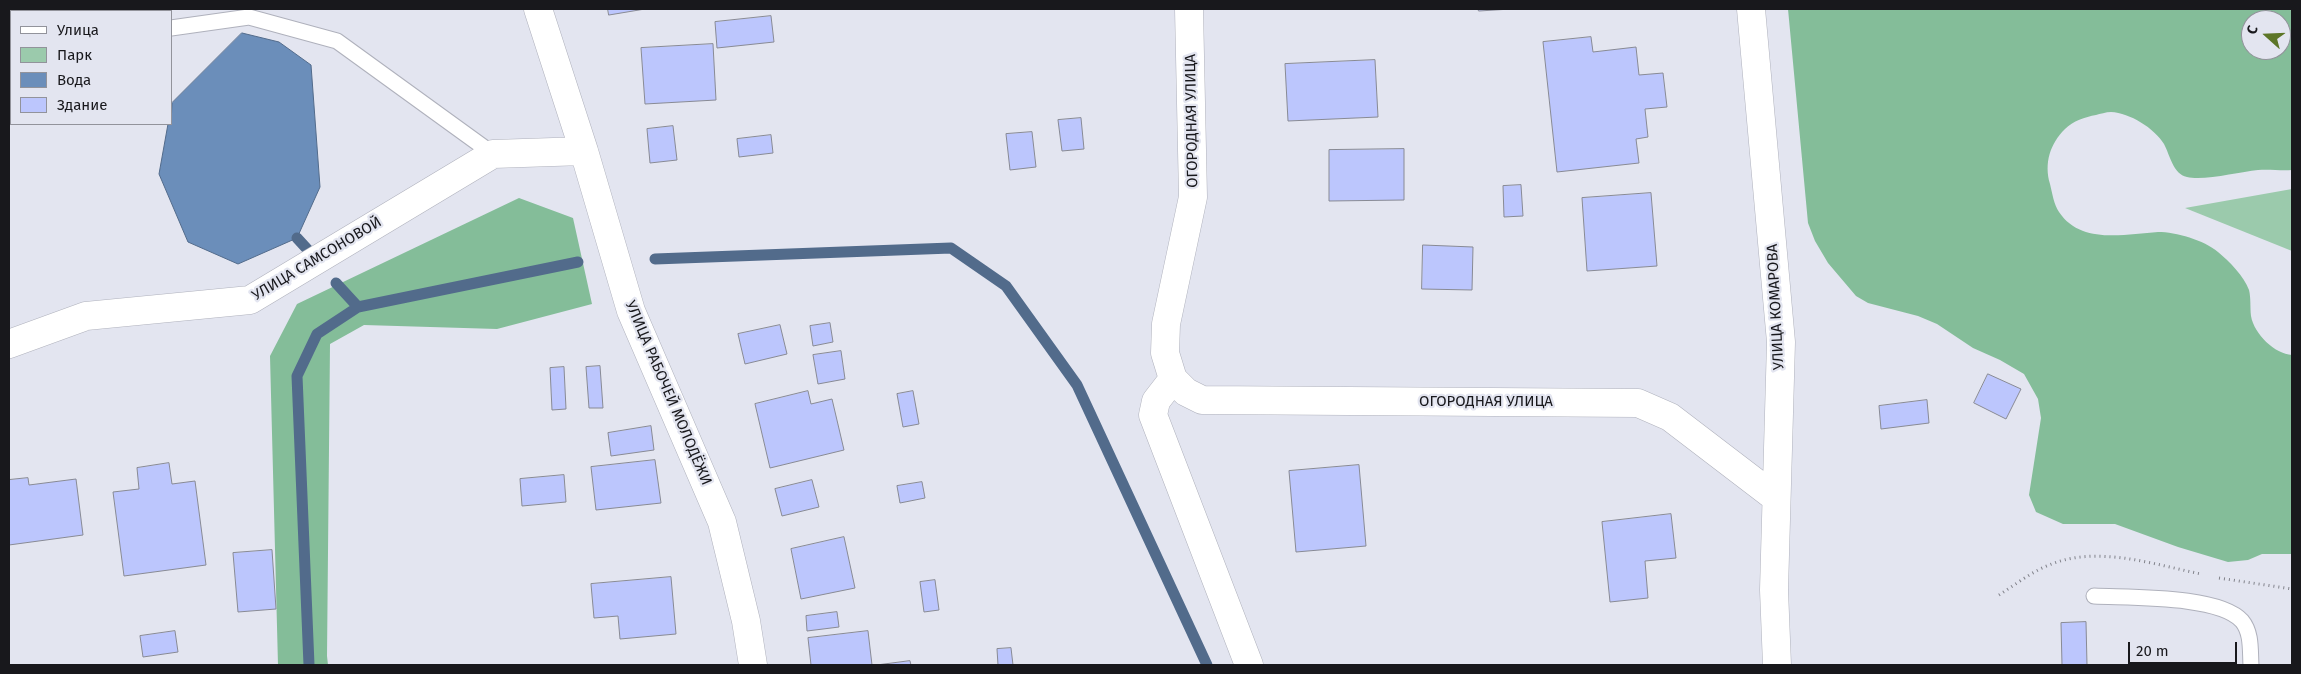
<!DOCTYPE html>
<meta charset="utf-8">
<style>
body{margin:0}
#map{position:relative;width:2301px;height:674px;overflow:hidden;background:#e3e5f0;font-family:"Fira Sans",sans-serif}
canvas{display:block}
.frame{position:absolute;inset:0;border:10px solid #18181c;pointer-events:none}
.legend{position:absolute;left:10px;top:10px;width:162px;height:115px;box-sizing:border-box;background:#e3e5f0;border:1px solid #92939b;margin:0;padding:6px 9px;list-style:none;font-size:15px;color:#18181c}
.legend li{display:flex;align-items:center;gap:10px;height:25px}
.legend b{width:25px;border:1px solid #92939b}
.north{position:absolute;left:2241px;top:10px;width:50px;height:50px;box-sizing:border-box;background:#e3e5f0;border:1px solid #92939b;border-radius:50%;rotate:290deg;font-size:14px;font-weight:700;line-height:20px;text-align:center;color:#18181c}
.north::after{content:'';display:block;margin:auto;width:18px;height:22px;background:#5d7628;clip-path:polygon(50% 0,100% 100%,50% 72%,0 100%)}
.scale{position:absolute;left:2128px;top:642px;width:109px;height:22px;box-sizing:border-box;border:2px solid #18181c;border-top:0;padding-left:6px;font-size:15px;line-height:18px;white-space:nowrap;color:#18181c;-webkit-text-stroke:4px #e3e5f0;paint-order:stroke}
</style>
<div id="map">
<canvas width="2301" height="674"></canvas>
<div class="frame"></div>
<ul class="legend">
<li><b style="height:6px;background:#fff"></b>Улица</li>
<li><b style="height:14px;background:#9bcaac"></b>Парк</li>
<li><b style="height:14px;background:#6b8eba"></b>Вода</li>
<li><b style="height:14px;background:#bcc6fd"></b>Здание</li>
</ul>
<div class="north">С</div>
<div class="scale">20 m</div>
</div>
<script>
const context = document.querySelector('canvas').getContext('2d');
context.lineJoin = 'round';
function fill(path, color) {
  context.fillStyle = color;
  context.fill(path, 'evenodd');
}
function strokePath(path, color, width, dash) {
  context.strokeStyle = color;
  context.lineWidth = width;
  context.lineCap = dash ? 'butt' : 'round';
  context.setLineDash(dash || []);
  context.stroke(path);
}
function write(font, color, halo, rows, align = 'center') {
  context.font = font + ' "Fira Sans",sans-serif';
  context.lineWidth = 4.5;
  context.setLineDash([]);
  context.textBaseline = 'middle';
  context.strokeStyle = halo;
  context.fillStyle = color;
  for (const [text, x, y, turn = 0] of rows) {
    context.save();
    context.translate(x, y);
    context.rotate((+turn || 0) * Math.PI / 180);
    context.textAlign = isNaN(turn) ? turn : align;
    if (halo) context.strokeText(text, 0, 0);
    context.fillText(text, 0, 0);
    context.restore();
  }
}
const green = new Path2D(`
 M2292,189V251L2185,208Z`);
const forest = new Path2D(`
 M1788,9H2289L2292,11V170C2281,171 2270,169 2258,170C2239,172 2204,181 2187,177C2173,174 2170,155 2164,144C2154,128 2130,113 2111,112C2106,112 2100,114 2096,115C2085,117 2073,121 2065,129C2050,144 2044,163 2050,184C2052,192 2054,205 2059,212C2081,245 2125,234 2158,232C2176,232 2204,240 2218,252C2229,261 2244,276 2249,290C2251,298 2250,307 2251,316C2254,334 2275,354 2292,355V554H2262L2248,560L2228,562L2178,547L2115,524H2063L2036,512L2029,495L2041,418L2038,399L2024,374L2000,360L1973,348L1937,324L1918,316L1868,303L1856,296L1828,263L1815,241L1808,223ZM2251,20H2281V50H2251Z
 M519,198L573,218L592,304L497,329L364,325L330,344L327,656L328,665H278L270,356L297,304Z`);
const water = new Path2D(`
 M242,33L279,42L311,65L320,187L297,238L238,264L188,242L159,174L168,124H171L172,103Z`);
const stream = new Path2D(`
 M9,90H11
 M297,238L308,250
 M655,259L951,248L1006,286L1077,385L1207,665
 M336,283L358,307
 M309,665L297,376L317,334L358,307L578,262`);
const building = new Path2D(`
 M608,9H645L609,15Z
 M1478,9H1511L1479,11Z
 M771,16L774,42L717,48L715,22Z
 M1591,37L1593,52L1636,47L1639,75L1663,73L1667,107L1645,109L1648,137L1636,139L1639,163L1557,172L1543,42Z
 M713,44L716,100L645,104L641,48Z
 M1375,60L1378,117L1288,121L1285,64Z
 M1081,118L1084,149L1062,151L1058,120Z
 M673,126L677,160L650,163L647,129Z
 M1032,132L1036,167L1010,170L1006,134Z
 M771,135L773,153L739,157L737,139Z
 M1404,149V200L1329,201V150Z
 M1521,185L1523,216L1504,217L1503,186Z
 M1651,193L1657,266L1587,271L1582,198Z
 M1423,245L1473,247L1472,290L1422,289Z
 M830,323L833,342L813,346L810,326Z
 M780,325L787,354L745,364L738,334Z
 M841,351L845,379L818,384L813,355Z
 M600,366L603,408H589L586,367Z
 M564,367L566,409L552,410L550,368Z
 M1988,374L2021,389L2006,419L1974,403Z
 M808,391L811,404L832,399L844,450L770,468L755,404Z
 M913,391L919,424L903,427L897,394Z
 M1927,400L1929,423L1881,429L1879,406Z
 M651,426L654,450L611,456L608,433Z
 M655,460L661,503L596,510L591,467Z
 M169,463L172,484L195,481L206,565L124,576L113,492L139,489L137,468Z
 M1359,465L1366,546L1296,552L1289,471Z
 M564,475L566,502L522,506L520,479Z
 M28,478L29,485L76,479L83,535L9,545V480Z
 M812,480L819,507L782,516L775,489Z
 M922,482L925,498L900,503L897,486Z
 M1671,514L1676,558L1645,561L1648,598L1610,602L1602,522Z
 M844,537L855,588L801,599L791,549Z
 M272,550L276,609L238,612L233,553Z
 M671,577L676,634L620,639L618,616L594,618L591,584Z
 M935,580L939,610L924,612L920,582Z
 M837,612L839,627L807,631L806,616Z
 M2086,622L2087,665H2062L2061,623Z
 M175,631L178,652L143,657L140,636Z
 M868,631L872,665H811L808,638Z
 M1011,648L1013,665H998L997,649Z
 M910,661L911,665H877Z`);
const path = new Path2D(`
 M2219,578L2292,589
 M1999,595C2015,585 2031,572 2049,565C2097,545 2152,564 2201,574`);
const service = new Path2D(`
 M171,28L249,17L337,41L493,154
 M2094,596C2129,598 2219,595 2242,621C2252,633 2250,651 2251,665`);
const minor = new Path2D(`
 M538,9L584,151L631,311L722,522L746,621L753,665
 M1189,9L1193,197L1166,324L1165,353L1173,379L1186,392L1202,400L1638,403L1670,417L1776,498
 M1751,9L1781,342L1774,590L1777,665
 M9,344L86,316L250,300L493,154L584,151
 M1173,379L1156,401L1153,415L1249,665`);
const streetNames = [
 ["ОГОРОДНАЯ УЛИЦА",1192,121,-91],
 ["УЛИЦА САМСОНОВОЙ",317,259,-31],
 ["УЛИЦА КОМАРОВА",1776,307,-93],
 ["УЛИЦА РАБОЧЕЙ МОЛОДЁЖИ",668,393,67],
 ["ОГОРОДНАЯ УЛИЦА",1486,402]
];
fill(green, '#9bcaac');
fill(forest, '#84bd99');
fill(water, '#6b8eba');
strokePath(water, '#526b8b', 1);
strokePath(stream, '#526b8b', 11);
fill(building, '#bcc6fd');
strokePath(building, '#888a94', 1);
strokePath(service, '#afb1bc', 17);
strokePath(minor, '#afb1bc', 29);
strokePath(path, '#81828a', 3, [1, 4]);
strokePath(service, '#fff', 15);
strokePath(minor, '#fff', 28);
write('15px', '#18181c', '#e3e5f0', streetNames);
</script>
